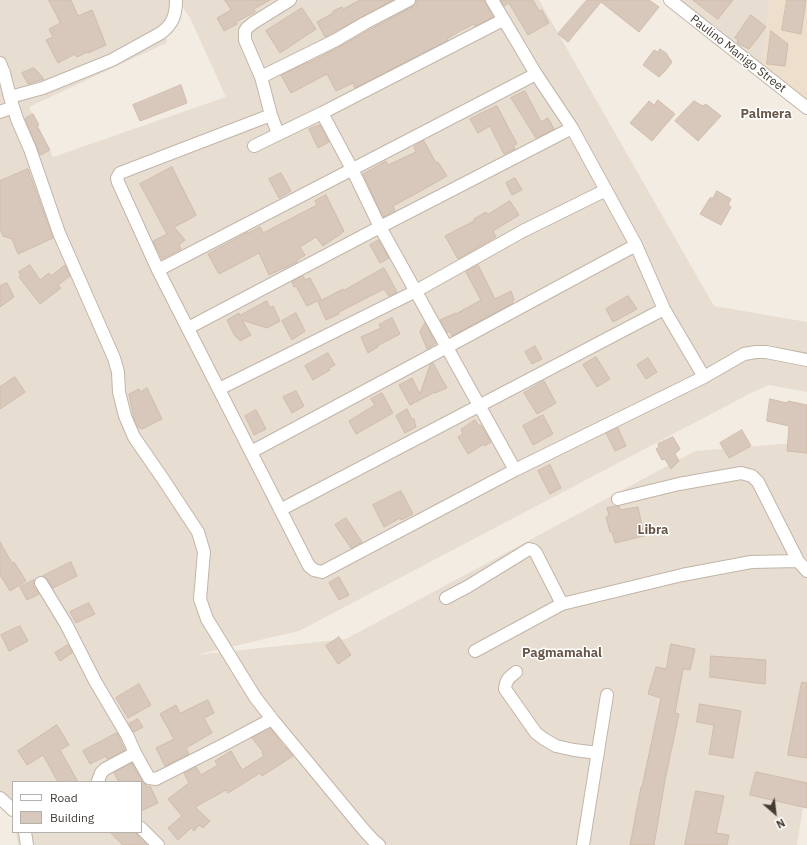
<!DOCTYPE html>
<style>
body{margin:0}
#map{position:relative;width:807px;height:845px;overflow:hidden;background:#f3ece3;font-family:"IBM Plex Sans",sans-serif}
canvas{display:block}
.legend{position:absolute;left:12px;top:781px;width:130px;height:52px;box-sizing:border-box;background:#fff;border:1px solid #b5b1ad;margin:0;padding:5px 7px;list-style:none;font-size:12px;color:#453b33}
.legend li{display:flex;align-items:center;gap:8px;height:20px}
.legend b{width:20px;border:1px solid #b5b1ad}
.north{position:absolute;left:755px;top:793px;width:40px;height:40px;-webkit-text-stroke:3px #fff;paint-order:stroke;rotate:152deg;font-size:11px;font-weight:700;line-height:16px;text-align:center;color:#453b33}
.north::after{content:'';display:block;margin:auto;width:14px;height:18px;background:#453b33;clip-path:polygon(50% 0,100% 100%,50% 72%,0 100%)}
</style>
<div id="map">
<canvas width="807" height="845"></canvas>
<ul class="legend">
<li><b style="height:5px;background:#fff"></b>Road</li>
<li><b style="height:11px;background:#d8c8bb"></b>Building</li>
</ul>
<div class="north">N</div>
</div>
<script>
const context = document.querySelector('canvas').getContext('2d');
context.lineJoin = 'round';
function fill(path, color) {
  context.fillStyle = color;
  context.fill(path, 'evenodd');
}
function strokePath(path, color, width, dash) {
  context.strokeStyle = color;
  context.lineWidth = width;
  context.lineCap = dash ? 'butt' : 'round';
  context.setLineDash(dash || []);
  context.stroke(path);
}
function write(font, color, halo, rows, align = 'center') {
  context.font = font + ' "IBM Plex Sans",sans-serif';
  context.lineWidth = 3;
  context.setLineDash([]);
  context.textBaseline = 'middle';
  context.strokeStyle = halo;
  context.fillStyle = color;
  for (const [text, x, y, turn = 0] of rows) {
    context.save();
    context.translate(x, y);
    context.rotate((+turn || 0) * Math.PI / 180);
    context.textAlign = isNaN(turn) ? turn : align;
    if (halo) context.strokeText(text, 0, 0);
    context.fillText(text, 0, 0);
    context.restore();
  }
}
const residential = new Path2D(`
 M0,0H174L166,43L29,107L53,157L226,97L190,18L178,0H539L714,306L807,322V392L769,385L751,393L299,631L195,655L346,639L695,451L807,442V782L797,845H18L16,832H141V782H13V817L10,802L0,808Z
 M670,0H770L762,68Z`);
const education = new Path2D(`
 M770,0H807V102L762,68Z`);
const building = new Path2D(`
 M49,0H71L78,16L92,10L106,45L88,53L87,52L77,57L75,54L58,63L46,40L53,37L49,29L60,23Z
 M225,0H270L254,9L255,12L236,22L237,24L224,31L217,18L231,10Z
 M360,0H393L325,37L317,22L333,13V11L342,7L343,9Z
 M416,0H485L486,4L493,17L475,26L474,24L460,31L447,39L448,40L355,88L353,83L336,91L327,74L291,93L281,75L308,62V63L339,47L369,30L412,7L416,4Z
 M501,0H533L539,11L542,10L549,23L528,35L509,3L504,6Z
 M587,0H649L659,7L639,32L601,2L568,42L558,34Z
 M693,0H733L718,19Z
 M787,0H806L801,34L782,30Z
 M302,8L316,29L280,53L266,31Z
 M751,15L766,27L749,49L737,43L738,39L735,38Z
 M771,31L788,44L785,66L767,64Z
 M660,49L666,53L672,62L666,70L659,77L643,65L654,50L658,52Z
 M34,68L44,79L28,84L22,73Z
 M181,85L187,103L140,121L133,105Z
 M525,91L541,122L548,118L554,129L536,138L511,98Z
 M658,100L675,114L652,141L630,123L649,101L654,105Z
 M694,101L703,106L706,104L721,116L698,141L675,121Z
 M497,106L517,144L513,146L515,149L504,154L490,126L478,133L470,119Z
 M33,114L39,125L37,126L50,150L40,155L25,119Z
 M320,125L329,142L318,148L309,129Z
 M424,141L436,163L438,162L447,176L417,193L393,206L395,211L383,217L363,174L386,161L388,165L416,152L414,147Z
 M172,167L196,215L188,220L174,227L185,240L179,245L181,249L162,259L153,241L167,234L140,184Z
 M28,169L53,238L18,254L12,239L3,236L0,229V181Z
 M281,173L291,191L279,198L269,179Z
 M515,178L522,190L512,195L506,183Z
 M717,191L731,199L728,205L731,207L721,225L700,214L710,198H713Z
 M326,195L344,231L339,235L323,246L316,237L300,247L305,255L296,261L297,262L269,275L259,253L219,274L208,254L248,232V233L260,227L263,233L317,205L315,201Z
 M510,201L519,215L493,231L496,237L458,259L445,236L474,221V219L486,212L488,214Z
 M379,240L389,258L380,263L370,245Z
 M30,265L40,280L49,273L51,276L65,265L70,276L58,285L61,288L40,304L19,277L21,276L19,272Z
 M478,265L495,299L511,291L514,300L512,302L513,303L452,336L450,331L447,333L440,320L456,313V314L481,300L466,272Z
 M384,268L397,292L389,296L384,289L339,312V314L326,320L318,302L343,289L344,290Z
 M303,276L305,280L310,278L321,299L307,306L296,286L294,287L292,282Z
 M7,283L14,297L0,307V286Z
 M628,296L637,309L613,322L606,309Z
 M267,301L270,308L273,306L280,321L267,328L242,320L251,335L240,341L238,338L235,336L227,320L239,313L240,315Z
 M296,313L305,331L292,340L282,321Z
 M392,318L400,334L377,346L378,347L368,353L361,337L381,328L379,325Z
 M425,323L436,343L427,349L420,332Z
 M535,346L542,359L532,364L525,352Z
 M328,353L335,365L329,368L330,370L313,380L305,366Z
 M596,357L610,379L597,387L583,365Z
 M648,358L657,372L646,379L637,365Z
 M433,363L447,388L435,393V392L410,405L399,385L412,378L420,394L430,365Z
 M15,377L25,392L0,409V387Z
 M544,381L556,403L537,414L524,393Z
 M147,388L162,419L142,429L138,427L134,419L129,394L139,389L140,392Z
 M296,391L304,406L292,413L283,397Z
 M382,393L393,413L356,434L349,421L375,405L371,399Z
 M770,399L787,403L788,401L807,405V453L787,451L789,426L767,421Z
 M407,409L412,419H414L416,427L405,433L396,416Z
 M256,410L266,429L254,435L245,416Z
 M543,415L553,434L533,445L523,426Z
 M475,420L479,426L481,425L491,442L485,446L484,444L468,454L458,437L463,434L461,430Z
 M618,428L626,446L615,451L606,433Z
 M742,430L751,446L729,458L720,443Z
 M673,437L680,449L675,454L679,461L671,469L665,459L662,460L656,449L659,447L658,444Z
 M550,465L561,488L550,494L538,471Z
 M401,491L413,514L401,520L400,518L384,527L373,505Z
 M616,506H619L620,510L638,507L644,536L615,543L612,532H610L606,517L609,515L607,508Z
 M346,518L362,542L351,548L335,525Z
 M0,542L12,563L14,562L26,581L10,591L0,575Z
 M71,562L77,576L53,588L47,579L43,576Z
 M339,577L349,595L339,600L329,583Z
 M34,580V587L39,594L27,600L20,587Z
 M89,603L95,614L76,623L70,612Z
 M20,626L28,641L9,651L1,635Z
 M339,637L351,655L338,664L326,646Z
 M671,644L695,649L690,670L683,669L675,713L679,714L665,780L654,845H630L641,787H642L661,698L648,694L656,667L666,669Z
 M68,645L72,653L60,661L55,653Z
 M711,656L766,660L765,684L710,677Z
 M802,682L807,683V758L788,755Z
 M139,684L151,705L128,718L116,698Z
 M208,700L214,713L204,718L212,733L186,748L189,754L165,766L156,748L174,739L160,714L176,705L180,713Z
 M700,704L741,711L733,758L709,754L714,725L697,722Z
 M138,719L143,727L134,732L129,724Z
 M57,725L69,745L60,750L78,782H58L43,755L27,765L18,751Z
 M270,728L285,748V747L293,756L262,776L260,773L228,793L226,790L195,807L210,821L203,828L199,825L194,831L191,828L178,840L168,828L182,816L168,799L189,783L184,773L196,767L201,775L218,765L215,761L231,751L242,770L264,756L262,752H263L252,738Z
 M117,733L125,750L107,759L106,756L90,764L83,751Z
 M132,763L143,782L148,787L150,786L158,803L141,811V782H119L114,773Z
 M756,772L807,783V808L750,795Z
 M696,791L724,796L716,833L729,835L727,845H685Z
 M110,832H135L147,845H123Z`);
const minor = new Path2D(`
 M492,0L536,74L572,128L636,245L664,309L704,377
 M670,0L807,108
 M0,63L4,73L10,97L17,119L30,149L59,233L114,358L118,372L119,392L125,416L134,437L163,479L198,532L204,552L200,599L207,619L255,697L272,719L363,829L373,840L379,845
 M261,77L336,40L365,23L409,0
 M10,97L43,88L112,60L161,33C173,24 176,15 176,0
 M0,112L13,107
 M322,113L352,169L380,227L515,470
 M271,115L120,173L117,178L118,182L158,270L309,566L314,570L322,572L515,470L704,377L744,354L756,352H766L807,360
 M278,134L271,115L261,77L245,40V31L247,28L253,23L290,0
 M254,146L322,113L503,20
 M158,270L536,74
 M188,328L380,227L572,128
 M219,389L416,291L523,231L606,190
 M251,452L447,347L636,245
 M618,499L646,492L679,484L741,473L752,476L758,482L798,561L807,571
 M280,510L664,309
 M41,583L66,624L95,681L128,737L135,753L149,778L156,779L225,744L272,719
 M446,598L467,587L529,549L533,550L536,553L562,604
 M475,651L562,604L682,575L751,562L798,561
 M516,672C509,678 506,679 505,689L536,733L544,739L556,746L574,750L598,753
 M99,782L98,781L101,773L105,769L135,753
 M0,798L13,810
 M141,828L158,845
 M25,832L27,845
 M583,845L607,695`);
const streetNames = [
 ["Paulino Manigo Street",738,54,38]
];
const neighbourhoodNames = [
 ["Palmera",766,114],
 ["Libra",653,530],
 ["Pagmamahal",562,653]
];
fill(residential, '#e7ddd1');
fill(education, '#eddfcc');
fill(building, '#d8c8bb');
strokePath(building, '#d0bcab', 1);
strokePath(minor, '#c2b5a8', 14);
strokePath(minor, '#fff', 12);
write('12px', '#453b33', '#fff', streetNames);
write('bold 13px', '#695749', '#fff', neighbourhoodNames);
</script>
